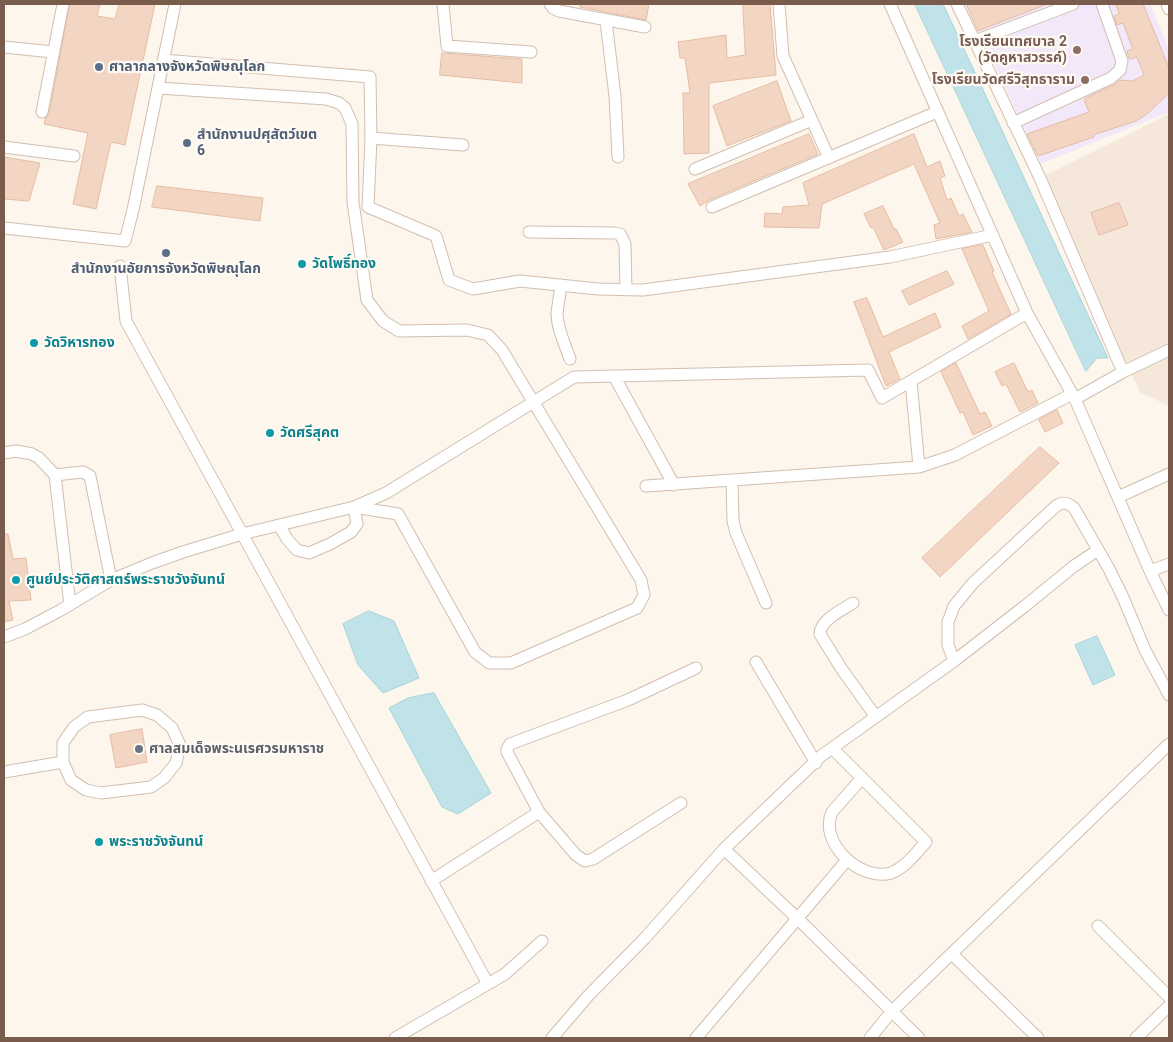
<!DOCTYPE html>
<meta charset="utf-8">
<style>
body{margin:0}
#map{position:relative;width:1173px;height:1042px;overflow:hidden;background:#fdf6ec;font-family:Roboto,sans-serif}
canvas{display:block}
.frame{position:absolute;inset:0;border:5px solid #7a5c4d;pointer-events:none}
</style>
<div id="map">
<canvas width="1173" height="1042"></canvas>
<div class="frame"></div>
</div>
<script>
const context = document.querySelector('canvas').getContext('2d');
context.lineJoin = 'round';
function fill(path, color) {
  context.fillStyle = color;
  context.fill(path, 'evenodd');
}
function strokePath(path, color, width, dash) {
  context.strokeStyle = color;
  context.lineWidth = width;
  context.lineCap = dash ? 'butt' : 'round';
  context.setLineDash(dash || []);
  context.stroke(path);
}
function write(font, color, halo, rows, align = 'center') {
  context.font = font + ' Roboto,"Noto Sans Thai",sans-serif';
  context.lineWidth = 4.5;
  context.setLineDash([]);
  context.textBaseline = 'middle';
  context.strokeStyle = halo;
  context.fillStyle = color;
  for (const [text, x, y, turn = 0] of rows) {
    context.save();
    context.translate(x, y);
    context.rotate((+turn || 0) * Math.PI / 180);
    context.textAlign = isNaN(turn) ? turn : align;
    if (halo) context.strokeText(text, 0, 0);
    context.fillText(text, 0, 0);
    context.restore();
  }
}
const residential = new Path2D(`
 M1169,114V406L1140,392L1040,178Z`);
const education = new Path2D(`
 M966,4H1150L1169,49V112L1041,164Z`);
const water = new Path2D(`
 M915,4H943L1108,358H1097L1086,371Z
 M369,611L394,621L419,678L383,693L358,665L343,624Z
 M1097,636L1115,675L1093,685L1075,645Z
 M434,693L491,793L458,814L442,807L389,708L408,698Z`);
const building = new Path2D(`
 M70,4H100L97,16L115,19L119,4H155L125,145L111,142L96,209L73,204L88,133L44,124L45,119L49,113Z
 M581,4H649L646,20L580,7Z
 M743,4H770L776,75L709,83V153L684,154L683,93H690L685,58H680L678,42L726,35L727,58L745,55Z
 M972,4H1047L978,31L967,6Z
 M1116,4H1143L1169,68V93L1147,114L1136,121L1093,135L1094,137L1038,156L1027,134L1089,112L1084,100L1088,97L1114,85L1120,80L1133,81L1144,75L1137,57L1130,59L1129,58L1127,51L1133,49L1123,23L1117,25L1114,16L1119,14Z
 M442,53L522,59V83L440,75Z
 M777,81L791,121L727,146L713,106Z
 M809,134L818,154L709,200L700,206L688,184Z
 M914,134L927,167L940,161L945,176L940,178L947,200L951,198L959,216L963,214L972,232L936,239L934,225L940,223L914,164L822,204L819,228L764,227L765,213L782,214L783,207L809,205L803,183Z
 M4,157L40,163L29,201L4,199Z
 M157,186L263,198L260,221L152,207Z
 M1119,203L1128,225L1099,235L1091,213Z
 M883,206L894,229H896L903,242L884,250L873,227L871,228L864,214Z
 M983,245L994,271L992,272L1011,314L968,339L962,326L989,311L962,249Z
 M947,271L954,284L909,305L902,291Z
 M867,298L883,337L935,313L941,327L889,352L900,379L886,386L854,302Z
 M956,363L980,414L985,412L992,426L973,435L963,412L960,413L941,372Z
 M1014,363L1028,392L1032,390L1038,403L1020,412L1006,384L1002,386L995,372Z
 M1057,410L1063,423L1045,432L1039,420Z
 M1040,447L1059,463L940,577L922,558Z
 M4,534H8L13,559L26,558L31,600L9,601L13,620L4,622Z
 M142,729L147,762L116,768L110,735Z`);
const minor = new Path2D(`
 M443,4L447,46L531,52
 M550,4L553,8L559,11L645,27
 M779,4L783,56L829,158
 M890,4L1027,313L1075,399L1150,571L1169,610
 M957,4L1040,178L1123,372
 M1167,4L1169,9
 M606,21L615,96L618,157
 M975,41L1073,4
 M4,47L53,52
 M163,60L370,77L371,138L368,207L436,236L449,280L473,289L520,281L598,289L643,290L890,257L993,235
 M158,88L326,99L339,103L345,108L352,124L353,202L367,300L383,321L399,331L467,330L488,335L502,350L641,580L644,595L637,608L511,663H489L475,652L398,514L354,507L357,524L351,532L330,544L309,553L297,550L287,539L279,525
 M42,112L63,4
 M1013,123L1111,78L1120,70L1122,61L1102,4
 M371,138L463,145
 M4,147L74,156
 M695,169L812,120
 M712,207L937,112
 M4,228L125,241L133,210L175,4
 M529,232L615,233L620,234L625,244L626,290
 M120,266L126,321L488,984L395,1038
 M561,285C560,294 558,304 557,313C557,329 565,344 570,359
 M614,376L674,485
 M911,381L919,467
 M1075,399L1123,372L1169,350
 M4,453L16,451L32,454L39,458L55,475L70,605
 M55,475L83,472L90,476L111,580
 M732,480L733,521L736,533L766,603
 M646,486L919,467L955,455L1072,394
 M1118,497L1169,474
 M1150,571L1169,564
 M853,603C842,610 820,620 820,634L841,668L876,717
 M4,637L25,629L61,610L111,580L152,563L183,552L242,534L354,507L386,493L574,377L868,370L882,398L1027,313
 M954,661L948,645V622L954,606L973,583L1055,507C1062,501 1067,502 1074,508L1108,567L1122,595L1145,650L1169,695
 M756,662L816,763
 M142,710L157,715L172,728L180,745L176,763L164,778L151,787L101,793L86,790L71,780L63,762V743L74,727L88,717Z
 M832,748L926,842C917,852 905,868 891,873C861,882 818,843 832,812L862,778
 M4,772L63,762
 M539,812L576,855L585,861L593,859L681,803
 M431,881L539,812L507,752V749L510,744L628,700L696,668
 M1098,926L1169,997
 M952,954L1038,1038
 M488,984L505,974L542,941
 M552,1038L588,996L645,938L724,849
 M696,1038L847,860
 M870,1038L892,1011L1169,744
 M919,1038L798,919L724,849L821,756L954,661L1025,606L1074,566L1098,550
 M1136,1038L1169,1006`);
const markers = [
 [1077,50,5,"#8d6e63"],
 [99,67,5,"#5c6f8a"],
 [1085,80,5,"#8d6e63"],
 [187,143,5,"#5c6f8a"],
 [166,253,5,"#5c6f8a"],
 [302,264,5,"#0f9aa8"],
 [34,343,5,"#0f9aa8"],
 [270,433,5,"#0f9aa8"],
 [16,580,5,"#0f9aa8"],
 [139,749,5,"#6b7280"],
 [99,842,5,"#0f9aa8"]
];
const educationNames = [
 ["โรงเรียนเทศบาล 2",1067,42],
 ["(วัดคูหาสวรรค์)",1067,58],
 ["โรงเรียนวัดศรีวิสุทธาราม",1075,80]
];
const serviceNames = [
 ["ศาลากลางจังหวัดพิษณุโลก",109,67],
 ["สำนักงานปศุสัตว์เขต",197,135],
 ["6",197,151],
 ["สำนักงานอัยการจังหวัดพิษณุโลก",166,269,"center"]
];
const cultureNames = [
 ["วัดโพธิ์ทอง",312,264],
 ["วัดวิหารทอง",44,343],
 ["วัดศรีสุคต",280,433],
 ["ศูนย์ประวัติศาสตร์พระราชวังจันทน์",26,580],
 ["พระราชวังจันทน์",109,842]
];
const worshipNames = [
 ["ศาลสมเด็จพระนเรศวรมหาราช",149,749]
];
fill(residential, '#f5e8da');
fill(education, '#f3e8fa');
fill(water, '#bfe3e8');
strokePath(water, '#a5d3da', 1);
fill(building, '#f3d5c3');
strokePath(building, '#e6bba3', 1);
strokePath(minor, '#d1beb0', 13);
strokePath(minor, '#fff', 11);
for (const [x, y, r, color] of markers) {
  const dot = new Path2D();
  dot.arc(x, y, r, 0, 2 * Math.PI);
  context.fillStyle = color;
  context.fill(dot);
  strokePath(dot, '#fffaf3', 2);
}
write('bold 14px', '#785e54', '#fffaf3', educationNames, 'right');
write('bold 14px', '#4e5e75', '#fffaf3', serviceNames, 'left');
write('bold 14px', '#0d838f', '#fffaf3', cultureNames, 'left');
write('bold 14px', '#5b616d', '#fffaf3', worshipNames, 'left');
</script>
